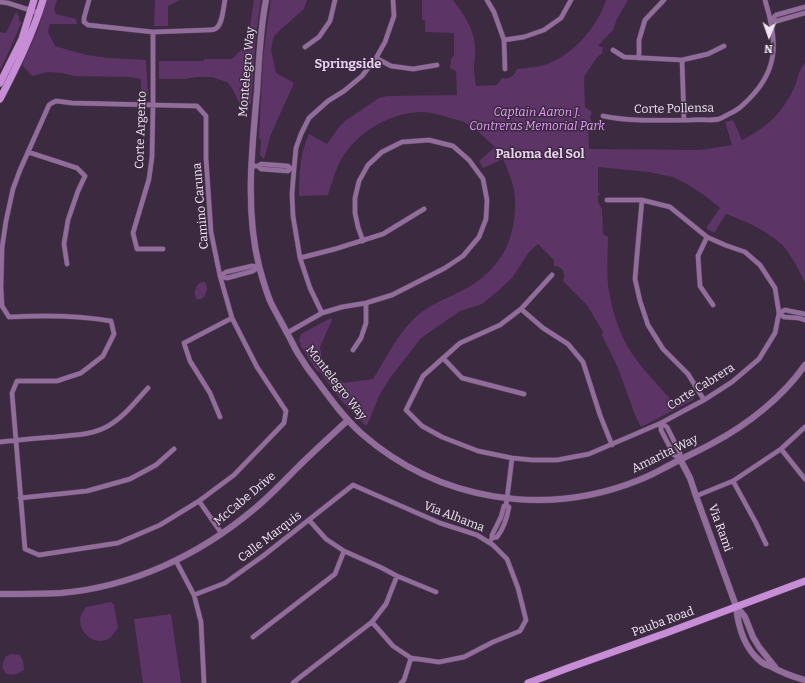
<!DOCTYPE html>
<style>
body{margin:0}
#map{position:relative;width:805px;height:683px;overflow:hidden;background:#3c2a41;font-family:Bitter,serif}
canvas{display:block}
.north{position:absolute;left:749px;top:16px;width:40px;height:40px;-webkit-text-stroke:3px #3c2a41;paint-order:stroke;rotate:182deg;font-size:11px;font-weight:700;line-height:16px;text-align:center;color:#f0e4f3}
.north::after{content:'';display:block;margin:auto;width:14px;height:18px;background:#f0e4f3;clip-path:polygon(50% 0,100% 100%,50% 72%,0 100%)}
</style>
<div id="map">
<canvas width="805" height="683"></canvas>
<div class="north">N</div>
</div>
<script>
const context = document.querySelector('canvas').getContext('2d');
context.lineJoin = 'round';
function fill(path, color) {
  context.fillStyle = color;
  context.fill(path, 'evenodd');
}
function strokePath(path, color, width, dash) {
  context.strokeStyle = color;
  context.lineWidth = width;
  context.lineCap = dash ? 'butt' : 'round';
  context.setLineDash(dash || []);
  context.stroke(path);
}
function write(font, color, halo, rows, align = 'center') {
  context.font = font + ' Bitter,serif';
  context.lineWidth = 3;
  context.setLineDash([]);
  context.textBaseline = 'middle';
  context.strokeStyle = halo;
  context.fillStyle = color;
  for (const [text, x, y, turn = 0] of rows) {
    context.save();
    context.translate(x, y);
    context.rotate((+turn || 0) * Math.PI / 180);
    context.textAlign = isNaN(turn) ? turn : align;
    if (halo) context.strokeText(text, 0, 0);
    context.fillText(text, 0, 0);
    context.restore();
  }
}
const green = new Path2D(`
 M47,0H57L54,9L56,14L76,19L77,24H50L48,32L55,46L86,55L108,58L146,60L148,95L144,99H141V79L129,77L74,76L62,73L48,72L32,76L22,65L38,29Z
 M155,0H180L168,6V26H154Z
 M254,0H261L256,34L251,104H240L232,88L227,82L212,77H196L185,79H159V61H203L205,59H232L247,44Z
 M271,0H307L304,9L279,31L274,36L272,44L271,50L276,73L294,83L271,134L264,159L260,155L261,140L259,138L263,59L267,27Z
 M422,0H453C464,14 475,31 475,48C476,55 474,61 474,67C474,73 475,80 476,86L497,85L502,78C509,80 514,76 517,69C527,68 537,67 547,64C573,55 598,26 606,0H628L617,19L613,30L598,46L603,47L602,54L598,56L585,75L584,80L585,107L592,112L590,117L592,123L588,126L589,149L700,150L732,145L725,122L733,120L742,140C767,128 784,111 795,86C798,78 799,69 805,63V283C799,270 793,259 785,248C771,232 745,221 726,214L714,233L706,228L720,208L719,207L704,195L685,183L673,177L649,172L598,167V192L600,194L598,196V202L602,209L603,234L608,237C608,255 606,274 609,292C613,313 620,337 633,355C644,371 659,386 672,401L695,395L693,400L641,427L635,415L618,368L602,335L603,332L587,305L563,281C566,273 563,266 554,266V260L538,244L529,252L512,278L498,291L482,304L460,311L421,338L390,378L379,396L368,423L366,426L341,400L320,372L317,371L300,345L301,344L299,341L301,334L331,318L332,320L320,347L324,370L344,383L373,379C387,357 398,332 418,315C434,301 455,296 472,285C485,277 498,264 505,250C514,232 517,209 514,190C512,179 507,169 503,159L483,168L479,161L495,147C486,139 478,130 467,124C463,121 458,120 453,119C442,115 431,112 420,112C389,113 358,132 342,158C335,170 332,183 328,195L299,196C299,175 300,153 309,134L327,144L339,127L345,121L379,98L387,96L457,95L456,71L450,68L451,61V59L454,55V33L425,32V20H422Z
 M16,12L19,16V21L22,22C14,38 8,55 0,70V32L6,33Z
 M202,282H205C209,288 206,292 204,297L201,299H197C192,293 196,284 202,282Z
 M111,602L114,605L118,628C115,631 113,635 110,638C95,648 76,631 81,615C82,613 85,609 86,607Z
 M171,614L181,683H143L134,619Z
 M13,654L20,655L23,661L24,670C17,674 14,676 6,674C1,666 2,664 6,656Z`);
const minor = new Path2D(`
 M89,0L84,18V22L88,25L153,32L208,30C210,30 213,30 215,29C223,25 223,8 225,0
 M487,0L494,12L504,40L505,69
 M0,2L8,3L39,13
 M771,20L776,15L805,7
 M771,20L777,21L805,13
 M153,32V104L152,157L149,179L133,233L137,249H163
 M504,40L524,37L544,30L561,18L571,0
 M305,47L319,37L330,21L335,0
 M613,50L624,57L682,60L708,54L724,46
 M376,58L391,66L413,69L437,65
 M639,58V40L645,20L664,0
 M682,60L684,120
 M56,101L72,103L197,106L206,116V158L211,232L220,276L232,318L257,367L286,411L284,423L234,475L199,501L160,525L118,543L39,555L25,549L12,393L17,381H57L81,373L103,356L114,334L111,321C77,315 43,315 9,317L2,306L1,287L2,248L6,221L13,189L20,170L49,105L52,103Z
 M603,116C632,122 662,120 691,120C699,119 712,121 719,119C722,118 725,116 727,115C738,110 741,107 749,99C780,68 777,39 765,0
 M28,152L77,168L85,176L78,191L68,220L64,244L67,264
 M252,166H258L261,169L288,171L290,168
 M258,166L261,164L288,166L290,168L293,169
 M642,200L637,255L635,279L640,301L648,325L663,349L688,374L704,400
 M707,237L698,256L700,286L713,305
 M300,258L335,249L383,234L424,209
 M552,275L521,309L500,325L460,343L423,376L406,410L422,426L442,437L478,451L512,458L532,460H557L589,454L661,423L704,400L732,382L759,359L775,333L779,313L775,288L760,265L745,252L725,245L707,237L670,207L642,200H607
 M220,276L227,278L253,271L259,267
 M220,276L226,272L252,266L259,267
 M521,309L543,328L568,344L583,362L600,415L612,445
 M322,313L310,288L300,258L293,216L292,194L294,169L296,148L301,134L309,118L328,101L344,91L362,76L376,58L385,42L394,16L393,0
 M779,313L784,317L799,318L805,320
 M779,313L785,310L805,314
 M287,333L322,313L342,307L366,303L392,295L445,268L463,256L479,237L486,219L487,200L483,179L469,160L453,146L429,140L402,142L382,152L368,165L359,181L355,198V213L358,227L363,241
 M353,350L361,338L366,323V303
 M443,358L462,378L524,394
 M220,417L210,393L190,361L184,343L232,318
 M661,423L667,427L680,453V459
 M661,423V430L674,455L680,459
 M0,442C18,440 37,438 55,437C73,435 93,435 108,426C124,417 136,401 148,388
 M781,449L805,479
 M733,481L756,523L766,544
 M696,496L733,481L781,449L805,427
 M20,498L87,491L130,479L156,465L174,449
 M199,501L222,534
 M309,520L326,539L344,551L380,567L397,576L436,592
 M492,538L497,537C504,528 507,518 509,507L506,505L507,499L512,458
 M491,540L492,538V535L501,517L504,506L506,505
 M176,561L194,595L201,622L204,683
 M194,595L225,583L263,556L353,485L440,523L477,535L493,545L507,559L518,588L526,620L520,631L493,642L464,657L439,662L411,658L393,646L372,622
 M253,637L335,574L344,551
 M293,683L299,678L372,622L386,604L397,576
 M401,683L404,680L411,658`);
const tertiary = new Path2D(`
 M266,0C260,30 259,61 257,92C252,149 245,209 259,266C262,277 266,292 271,303C276,313 282,323 287,333C292,341 295,350 301,358C305,365 310,372 315,378C329,397 344,418 362,434C439,501 545,518 639,480C650,476 660,470 670,465C684,457 699,451 713,443C747,425 783,397 805,365
 M680,459L690,478L696,496L736,606C738,626 744,647 759,660C762,663 766,665 770,666C781,672 793,677 805,680
 M0,594C20,594 41,594 61,593C132,587 199,555 253,510C269,497 283,482 297,468C314,451 331,436 348,420
 M736,606L745,617L753,637L759,647L775,667`);
const secondary = new Path2D(`
 M0,83L22,39L34,0
 M0,99C17,66 32,36 43,0
 M528,683L568,668L666,633L805,581`);
const streetNames = [
 ["Montelegro Way",247,72,-85],
 ["Corte Pollensa",674,109,-1],
 ["Corte Argento",141,130,-88],
 ["Camino Caruna",201,206,-95],
 ["Montelegro Way",336,383,52],
 ["Corte Cabrera",701,387,-32],
 ["Amarita Way",665,454,-26],
 ["McCabe Drive",245,499,-40],
 ["Via Alhama",454,517,21],
 ["Via Rami",720,528,70],
 ["Calle Marquis",270,537,-37],
 ["Pauba Road",663,622,-20]
];
const parkNames = [
 ["Captain Aaron J.",537,113],
 ["Contreras Memorial Park",537,127]
];
const neighbourhoodNames = [
 ["Springside",348,64],
 ["Paloma del Sol",540,154]
];
fill(green, '#5c3466');
strokePath(minor, '#59485d', 5.5);
strokePath(tertiary, '#59485d', 7);
strokePath(secondary, '#59485d', 8);
strokePath(minor, '#926d9b', 4.5);
strokePath(tertiary, '#926d9b', 6);
strokePath(secondary, '#c88dd7', 7);
write('12px', '#f0e4f3', '#3c2a41', streetNames);
write('italic 12px', '#e89dfa', '#3c2a41', parkNames);
write('bold 13px', '#e7d0ed', '#3c2a41', neighbourhoodNames);
</script>
